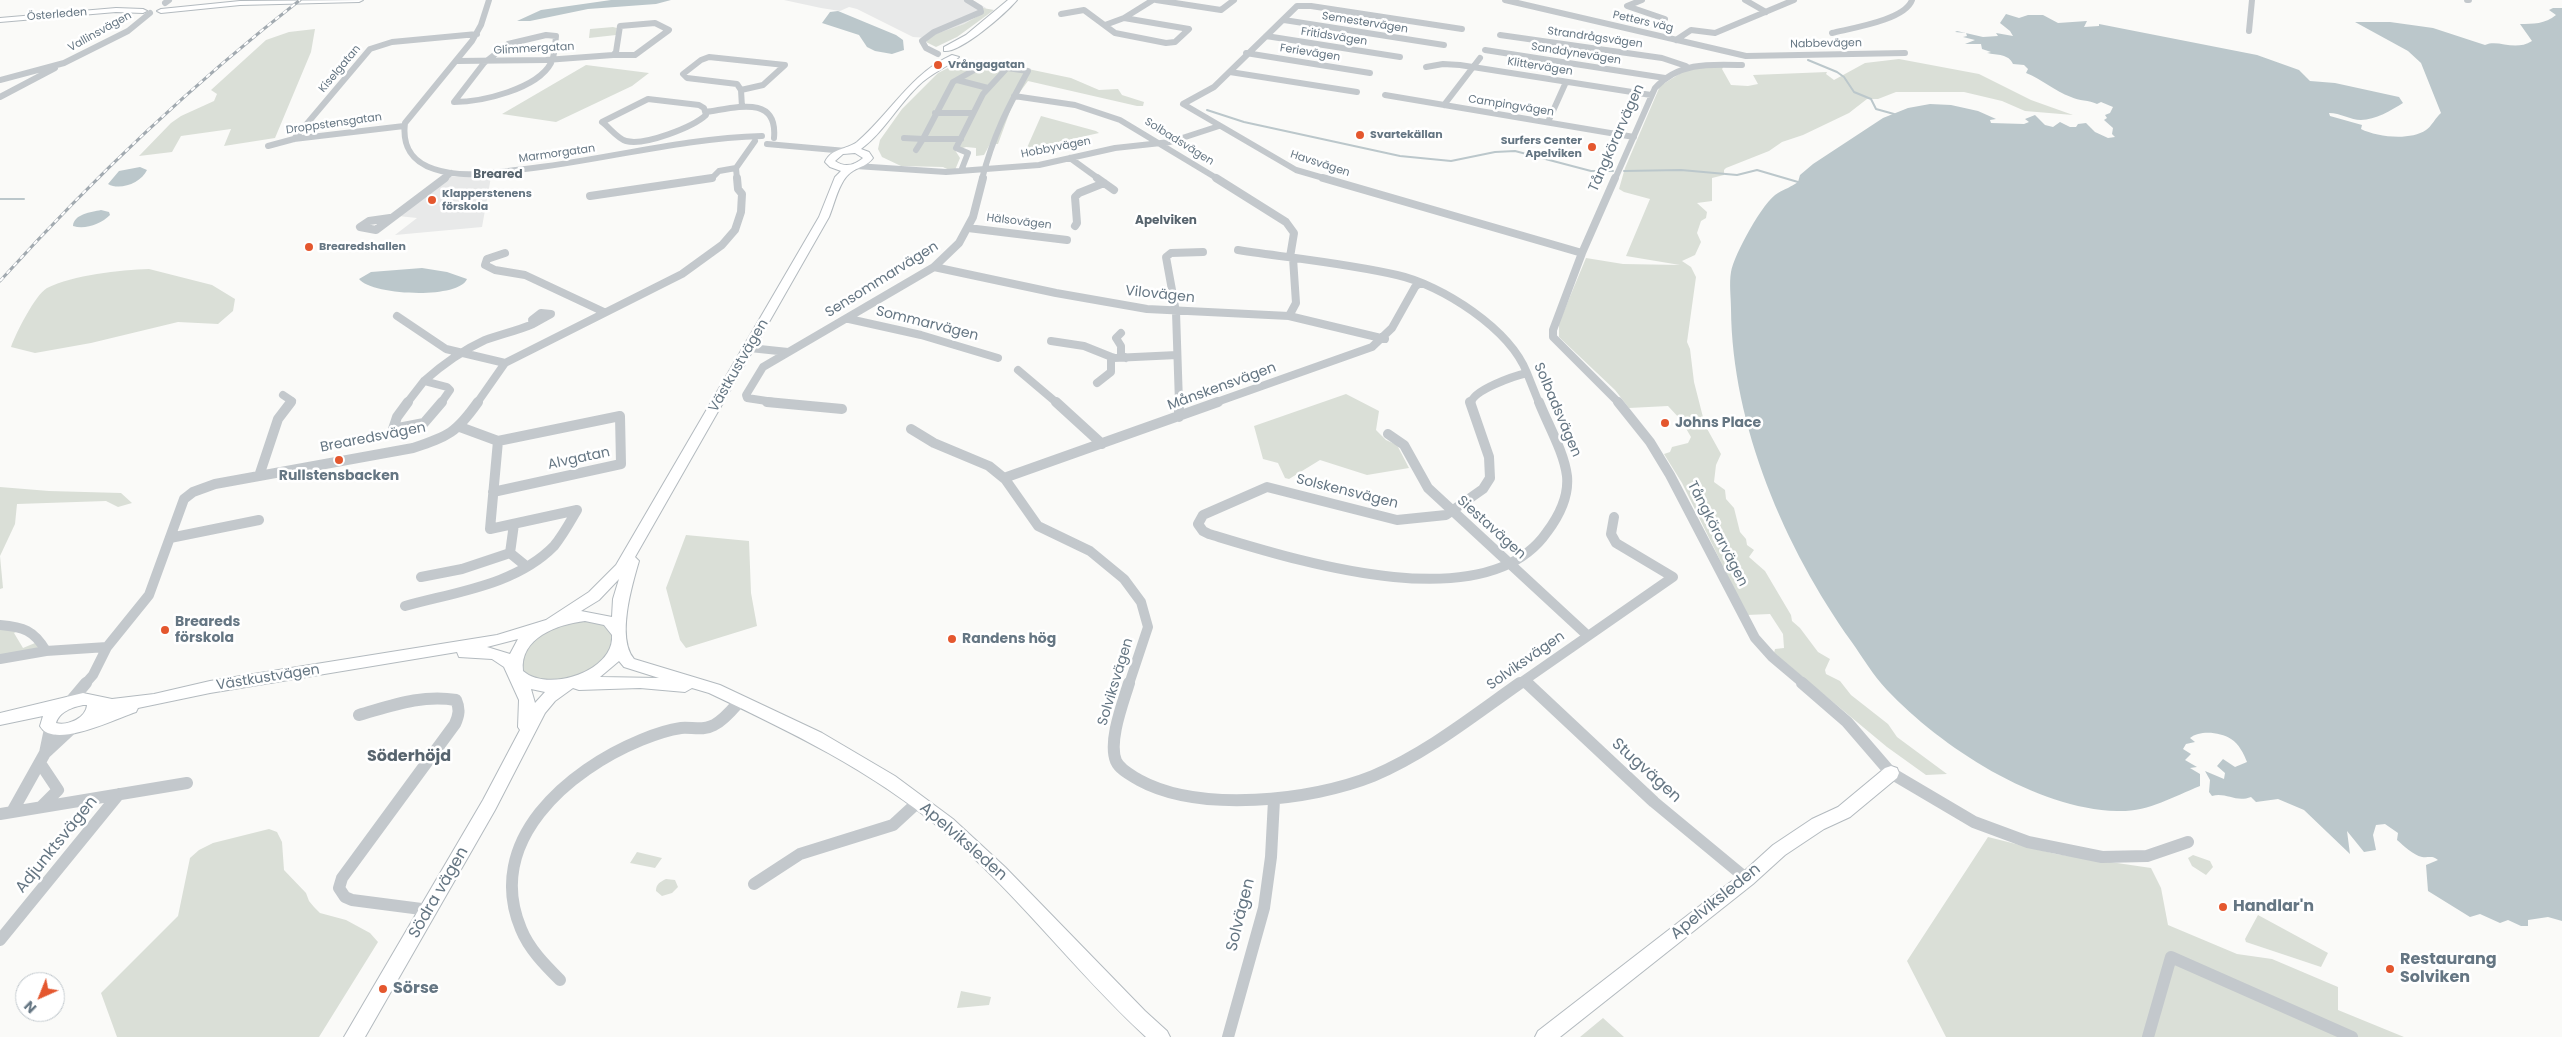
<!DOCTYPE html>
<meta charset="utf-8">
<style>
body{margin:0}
#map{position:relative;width:2562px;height:1037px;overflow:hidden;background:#fafaf8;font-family:Poppins,sans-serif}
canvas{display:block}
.north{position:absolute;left:15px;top:972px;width:50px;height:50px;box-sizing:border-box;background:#fff;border:1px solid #c1c8cd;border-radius:50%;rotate:224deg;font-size:14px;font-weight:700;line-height:20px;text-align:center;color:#657683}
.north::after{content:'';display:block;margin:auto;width:18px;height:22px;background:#e4572e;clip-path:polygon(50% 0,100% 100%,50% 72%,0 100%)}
</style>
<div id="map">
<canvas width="2562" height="1037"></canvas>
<div class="north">N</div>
</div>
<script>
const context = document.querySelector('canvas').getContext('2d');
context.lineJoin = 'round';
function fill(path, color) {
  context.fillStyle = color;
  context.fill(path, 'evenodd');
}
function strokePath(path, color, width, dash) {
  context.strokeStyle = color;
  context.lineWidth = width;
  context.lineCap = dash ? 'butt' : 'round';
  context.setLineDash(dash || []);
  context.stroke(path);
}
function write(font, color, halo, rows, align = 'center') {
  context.font = font + ' Poppins,sans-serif';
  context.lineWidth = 5;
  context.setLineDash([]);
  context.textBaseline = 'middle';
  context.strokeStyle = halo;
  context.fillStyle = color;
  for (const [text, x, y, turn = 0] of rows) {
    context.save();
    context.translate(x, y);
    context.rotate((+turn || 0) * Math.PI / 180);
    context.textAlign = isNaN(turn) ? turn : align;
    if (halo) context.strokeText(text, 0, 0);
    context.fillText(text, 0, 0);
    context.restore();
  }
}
const built = new Path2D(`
 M784,0H973L986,8L983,13L964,24L928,38L913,37L857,9L849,7L840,11L821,8Z
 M447,177H491L482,227L395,235L417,218L398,216Z`);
const green = new Path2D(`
 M983,8L994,10L957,37L936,47L926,42L930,36L964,24L983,13Z
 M613,27L617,28L616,35L589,38L590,29Z
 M315,29L311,52L275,138L224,146L231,129L181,136L172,152L139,156L171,123L181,116L214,101L217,94L211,90L266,40L289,32Z
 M966,59L999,68L1028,69L1071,78L1099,90L1118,89L1122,95L1144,102L1143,106H1137L1028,81L1014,100L998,144H990L984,155L976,156V148L966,147L955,150L960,158L955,170H949L943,167L901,166L882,157L878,149L880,140L902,109L938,73Z
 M1899,59L1979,74L2031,100L2073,115L2025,111L2002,101L1964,92H1896L1878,99H1867L1849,113L1803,135L1782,142L1769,151L1726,168L1724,170V175L1712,178V201L1697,203L1707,212L1706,218L1701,221L1697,233L1701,242L1695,255L1682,261L1691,267L1696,277L1687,342L1690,349L1694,382L1705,425L1721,454L1716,465L1714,482L1725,490L1726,499L1734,508L1740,532L1746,539L1747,545L1754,550L1749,557L1765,571L1791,615L1792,621L1800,628L1818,652L1830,659L1825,670L1826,674L1840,681L1851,695L1888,724L1897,737L1947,774L1926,775L1887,747L1774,653L1775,649L1784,648L1783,634L1770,614L1747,615L1682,483L1664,454L1670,452L1672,447L1688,443L1691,437L1681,420L1668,406L1629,408L1615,390L1559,337V323L1586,258L1623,264L1680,265L1626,256L1650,199L1624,192L1619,189L1625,168L1660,86L1689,68L1724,66L1722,69L1731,85L1748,86L1758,84L1753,75L1827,72L1826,74L1834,80L1865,63Z
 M586,65L649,73L632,86L556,122L502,114Z
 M1041,116L1096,131L1099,133L1054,143L1032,151L1026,150Z
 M149,269L212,285L235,299L233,311L218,324L178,322L91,343L35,353L11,347C16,333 35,295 47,288C73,275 120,270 149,269Z
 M1346,394L1379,411L1376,430L1386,440L1397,445L1409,468L1367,475L1320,460L1289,479L1285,478L1278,463L1263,459L1254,426Z
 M0,487L49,491L121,493L132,503L118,507L106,501L17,504L15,524L0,556L3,588L0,589Z
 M686,535L749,541L751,593L757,626L686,648L680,640L666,588Z
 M579,620C593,621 604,621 613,633L610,654L585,675L545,684L523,673C523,667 521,659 523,653C527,634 563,625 579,620Z
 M0,627L20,630L14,633L23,648L35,643L40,647L36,649L0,656Z
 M269,829L277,832L282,842L284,870L306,893L309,901L314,907L320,913L346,920L370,933L378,942L319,1037H117L101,993L178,916L190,858L199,850L213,843Z
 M1988,837L2056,854L2151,868L2161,888L2168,925L2237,954L2272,959L2338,987V1010L2404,1037H1946L1907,961Z
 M637,852L662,858L655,868L630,863Z
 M2193,855L2210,861L2213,867L2206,875L2192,866L2188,858Z
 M666,879L675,880L678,887L672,893L662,896L656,891C656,884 660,882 666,879Z
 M2258,915L2328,953L2321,967L2246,942L2245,939Z
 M961,991L991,997L989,1005L957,1008Z
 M1603,1018L1624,1037H1580Z`);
const water = new Path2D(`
 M611,0H671L656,4L588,9L530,21H517L541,10Z
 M2553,8H2562V921L2548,917L2528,920V926H2521L2508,920L2500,923L2480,914L2470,917L2428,891L2426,865L2438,860C2432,855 2429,858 2422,857C2413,855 2404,846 2397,840L2398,833L2385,824L2376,825L2373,835L2376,850L2364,852L2347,831L2350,854L2304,810L2278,799L2256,802L2251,797C2236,803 2226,792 2212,796L2209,792L2210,780L2205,771L2224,779L2225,773L2217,766L2223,759L2235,767L2247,762C2244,754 2239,744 2231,739C2220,732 2200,730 2190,738L2195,742L2186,744L2183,749L2191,754L2185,760L2197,767L2190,768L2200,774V786C2172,797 2149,812 2117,811C2036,809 1941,747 1887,690C1873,675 1863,658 1851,641C1785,548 1732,426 1731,309C1731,297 1729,284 1731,272C1734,255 1763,201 1778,193C1785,189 1791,187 1798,182L1800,175L1813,164L1883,118L1908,108L1930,104L1951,105L1978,111L1996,119L1990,120L1991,123L2024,124L2029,122L2025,119L2035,115L2045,125L2053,127L2060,122L2070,127H2076L2078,124L2086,123L2095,132L2108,138L2115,137L2112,134L2113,128L2104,120L2107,118L2105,115L2110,113L2113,107L2101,102L2097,104C2089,100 2079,101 2071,97C2054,91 2042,79 2026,73L2028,69L2024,65L2013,64C2009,54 1997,55 1987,53L1991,52L1982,49L1981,44H1965L1975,40L1963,37L1967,36L1966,33L1955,32L1957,31L1983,37L1998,36L1996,33L2013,36L2010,31L2000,23L2006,14L2019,18L2028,15H2043L2058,23L2087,21L2084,27L2099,26V24L2257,55L2299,70L2310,81L2335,83L2399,97L2403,103C2392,110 2375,120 2361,120C2351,120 2340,113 2329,113L2330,116L2362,125L2361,129C2377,137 2410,141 2426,130C2431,127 2436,117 2441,113L2421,63L2408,51L2355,22H2390L2433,28L2485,45C2499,39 2514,52 2532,41L2520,24C2533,24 2545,24 2556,15L2549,10Z
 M838,11L896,35L903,40L904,50L892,54L875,51L867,47L859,35L822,23L830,12Z
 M140,167L147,170C141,183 120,191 108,184L119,171Z
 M101,210L109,212L110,215C101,224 85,230 73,226C74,214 91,212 101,210Z
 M422,268L447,272L467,279C458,300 371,295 359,279L371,272Z`);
const stream = new Path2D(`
 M1808,60L1837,72L1844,77L1854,92L1871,99L1876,109L1894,114
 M1207,110L1244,122L1400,156L1451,161L1495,152L1515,151L1591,171H1613
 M1624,171L1681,170L1737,175L1757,170L1798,182
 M0,199H24`);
const streetFar3 = new Path2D(`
 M489,0L481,25L472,41L405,123C402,146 412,162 434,169C463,179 495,172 525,169C604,160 682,138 762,136
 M1156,0L1221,10L1234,0
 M1505,0L1746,56L1905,53
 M1642,0L1627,6L1665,19
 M1745,0L1766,12
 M2467,0H2469
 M165,3L169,0
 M1061,14L1084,10L1115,33L1166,43L1175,42L1189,29L1124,18
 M1284,20L1444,45
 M655,23L669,30L635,55H613L616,52L620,26Z
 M1105,25L1124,18L1153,0
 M2249,31L2252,0
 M1832,33C1852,28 1905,20 1912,0
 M546,35L556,36C555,45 555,55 551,63C537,89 482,102 454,102L484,63L508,44Z
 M1500,35L1662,58L1686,66
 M1266,36L1400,57
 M1676,40L1691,30L1715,33L1794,0
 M1485,50L1665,78
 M1246,53L1370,73
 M938,54L926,48L922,41L934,32L981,12L980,8L967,0
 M709,57L785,65L763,85L741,90L737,84L687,78L683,74L701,60Z
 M457,61L546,60L613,55
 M1426,67L1443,64L1460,65L1651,95
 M1230,72L1357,92
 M0,80L64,63L128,31L150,13
 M957,80L988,88
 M741,90L742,107
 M1385,95L1634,137
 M1014,96L1075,105L1120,120L1218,179
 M0,97L55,68
 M648,99L699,105L704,108L706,115C693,127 645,146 626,141C618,139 609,127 602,122Z
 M1444,105L1480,58
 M706,112C735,108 778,94 774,138
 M935,113H972
 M1548,122L1566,82
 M904,138L923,139L916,150
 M294,139L370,49L392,42L477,34
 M961,139H923L953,82L976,69
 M767,144L846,151
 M268,146L294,139L404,126
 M1070,158L1099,179
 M856,166L946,172L1039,165L1115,148L1170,142L1219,126
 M961,171L968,153L956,148L983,94L1007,68L1028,71C1007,109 993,136 982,179
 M443,179L451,173
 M705,179L712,178L719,171L736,168
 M737,179L736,168L755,141
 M1327,179L1296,170L1183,104L1214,87L1297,6H1311L1462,29
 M1615,179L1655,88C1679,62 1709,64 1742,65`);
const streetFar2 = new Path2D(`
 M1097,178L1114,190
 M1216,178L1286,222L1294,233L1290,257
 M1323,178L1582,253
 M1615,178L1582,253L1553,330V337L1619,403
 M590,196L712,178
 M390,218L369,221L360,227L376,230L445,178
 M1075,226L1077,223L1075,197L1079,193L1104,183
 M968,228L1067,240
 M1238,250C1290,258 1345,263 1397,275C1442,285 1510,329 1527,373
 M505,253L487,259L485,265L495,270L525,275L604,312
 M934,267L1056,293L1147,309L1289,316L1385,339
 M541,313L551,314L533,324L532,320Z
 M397,316L446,349L505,363
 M1289,316L1296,303L1293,258
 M849,319L921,335L998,358
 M1121,333L1116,338L1121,346V355L1126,358
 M1051,341L1084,346L1114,358L1177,355
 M750,348L788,352
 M1018,370L1057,403
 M1527,373L1539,403
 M424,381L447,387L450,390L441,403
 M424,381C442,365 463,350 485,340C501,334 517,331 533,324
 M1097,383L1111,372V360L1114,358
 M283,395L292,401L290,403
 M407,403L424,381
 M477,403L505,363L682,274L722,245L735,230L741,212L742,194L738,189L737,178
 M780,403L747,398L746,395L763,367L934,267L959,243L973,217L983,178
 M1179,403L1176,312L1166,257L1171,253L1203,252
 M1214,403L1372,347L1392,328L1415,287L1420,283
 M1471,403C1473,390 1514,376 1527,373`);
const streetFar1 = new Path2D(`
 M408,402L397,417L393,429L424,423L442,402
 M767,402L842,409
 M1056,402L1102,444
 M1179,402V417
 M1470,402L1489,457L1490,478L1483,489L1446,515L1397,520L1267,487L1203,515L1198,524L1203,531L1209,534C1292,559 1485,622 1547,532C1559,516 1569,497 1567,476C1564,452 1548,425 1539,402
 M1618,402L1650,442L1670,475L1755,638L1772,657L1804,684
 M460,427L498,441L490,529L577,510
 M911,429L934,443L989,466L1005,479L1038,526L1090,551L1124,579L1141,602L1148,627L1129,684
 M1388,434L1404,445L1428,488L1587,635
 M259,476L278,419L291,402
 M1004,478L1218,402
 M493,492L621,464L620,416L498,441
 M514,524L510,553L526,566
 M170,538L259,520
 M421,577L462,569L510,553
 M405,606C455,592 516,585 554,546C563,535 570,522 577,510
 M0,625C23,627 34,630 46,651
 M0,659L46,651L107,647
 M1526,682L1529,684
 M85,684L93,675L107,647L149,595L184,499L193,492L215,484L413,448C449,436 456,433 478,402
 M1519,684L1673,577L1616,543L1611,534L1614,517`);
const street = new Path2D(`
 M1129,683C1123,703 1108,741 1116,761C1120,770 1131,775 1139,780C1199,813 1311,801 1373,776C1427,753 1473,716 1520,683
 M1527,683L1654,802L1747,879
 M1802,683L1847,722L1891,773L1974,822L2028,842L2102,857L2147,856L2188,842
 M70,702L86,683
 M359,715C391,706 422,694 456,700C460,709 459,715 455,724L342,878L339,888L345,897L352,900L429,910
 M45,753L73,727
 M40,763L58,790L42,806
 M12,812L45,753L50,729
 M0,814L187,783
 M754,884L800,854L893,825L918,802
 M0,940L119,794
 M560,980C545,965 529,949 521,929C484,841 568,770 641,740C653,735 667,730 681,728C692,727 703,731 714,725C724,720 732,710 739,702
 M1228,1037L1264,908L1271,857L1274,800
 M2148,1037L2171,957L2352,1037`);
const secondary = new Path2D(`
 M363,0L359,2L240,5L161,13L157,11L161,9L240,1Z
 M1008,0H1017C1006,13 961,53 944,51V47L966,35Z
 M116,8L143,9L147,11L143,13L116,12L0,22V18Z
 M952,55L959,57C948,67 931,73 918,86C898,105 884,132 861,149L869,152L873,158C867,166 861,166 853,171C839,179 835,203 829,217L635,557L639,561C632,585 616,638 634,659L720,685L822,733L895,776L953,819L1005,867L1145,1011L1167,1031L1170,1037H1146C1074,971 1016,891 941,829C870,770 791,732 709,693L692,688L685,692L640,688L579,690L573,688L555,701L545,713L495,810L365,1037H344L483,800L520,730L518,727L519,700L504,667L492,659L459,657L457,652L210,693L138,708L136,712C115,719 53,750 40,726L43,716L0,725V713L83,693L112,699L154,694L210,681L497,635L546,620L589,592L616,565L819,217L835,177L841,171L830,167L825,162C831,148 846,150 857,142C891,113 910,74 952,55ZM855,153L863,158C855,165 845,168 835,161L843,154ZM619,579L613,599L612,617L581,611L599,600ZM585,621L604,625L612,635C615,671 548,693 523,671C519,638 558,624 585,621ZM518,639L510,654L487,647ZM619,661L624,667L659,678L600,677ZM531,689L545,692L535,703ZM83,705H87C86,718 68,726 56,723C59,712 73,707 83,705Z
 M1891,766L1897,768L1899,773L1897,778L1850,817L1824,829L1785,855L1753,884L1560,1037H1535L1538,1031L1741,874L1773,845L1812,819L1838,807L1885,768Z`);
const rail = new Path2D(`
 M0,281C92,179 191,85 300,0`);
const markers = [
 [938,65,5,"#e4572e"],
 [1360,135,5,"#e4572e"],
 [1592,147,5,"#e4572e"],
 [432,200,5,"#e4572e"],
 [309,247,5,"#e4572e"],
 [1665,423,5,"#e4572e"],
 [339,460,5,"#e4572e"],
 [165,630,5,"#e4572e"],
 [952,639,5,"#e4572e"],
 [2223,907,5,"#e4572e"],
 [2390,969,5,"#e4572e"],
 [383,989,5,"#e4572e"]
];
const farStreetnames = [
 ["Österleden",57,15,-5],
 ["Petters väg",1643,22,13],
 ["Semestervägen",1365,23,9],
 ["Vallinsvägen",100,32,-29],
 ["Fritidsvägen",1334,37,9],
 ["Strandrågsvägen",1595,38,8],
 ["Nabbevägen",1826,44,-1],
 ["Glimmergatan",534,49,-3],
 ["Ferievägen",1310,53,9],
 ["Sanddynevägen",1576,54,9],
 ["Klittervägen",1540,67,9],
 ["Kiselgatan",340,69,-50],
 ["Campingvägen",1511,106,9],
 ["Droppstensgatan",334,124,-8],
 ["Solbadsvägen",1179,142,32],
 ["Hobbyvägen",1056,148,-11],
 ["Marmorgatan",557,154,-8],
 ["Havsvägen",1320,164,18],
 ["Hälsovägen",1019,222,7]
];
const farPoinames = [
 ["Vrångagatan",948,65],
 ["Svartekällan",1370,135],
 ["Surfers Center",1582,141,"right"],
 ["Apelviken",1582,154,"right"],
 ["Klapperstenens",442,194],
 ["förskola",442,207],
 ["Brearedshallen",319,247]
];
const farNeighbourhoodnames = [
 ["Breared",498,175],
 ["Apelviken",1166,221]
];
const streetNames = [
 ["Tångkörarvägen",1617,138,-66],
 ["Sensommarvägen",882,280,-32],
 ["Vilovägen",1160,295,6],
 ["Sommarvägen",927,324,14],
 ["Västkustvägen",739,366,-60],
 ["Månskensvägen",1222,387,-20],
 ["Solbadsvägen",1557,410,67],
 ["Brearedsvägen",373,438,-11],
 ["Alvgatan",579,459,-12],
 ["Solskensvägen",1347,492,14],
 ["Siestavägen",1491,528,42],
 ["Tångkörarvägen",1717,534,63],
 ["Solviksvägen",1526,661,-35],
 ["Västkustvägen",268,678,-9],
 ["Solviksvägen",1116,682,-73]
];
const poiNames = [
 ["Johns Place",1675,423],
 ["Rullstensbacken",339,476,"center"],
 ["Breareds",175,622],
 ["förskola",175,638],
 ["Randens hög",962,639]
];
const quarterNames = [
 ["Söderhöjd",409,757]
];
const nearStreetnames = [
 ["Stugvägen",1646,771,42],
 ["Apelviksleden",963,842,41],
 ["Adjunktsvägen",57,845,-51],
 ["Södra vägen",439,893,-60],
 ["Apelviksleden",1716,902,-39],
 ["Solvägen",1241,915,-76]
];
const nearPoinames = [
 ["Handlar'n",2233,907],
 ["Restaurang",2400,960],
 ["Solviken",2400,978],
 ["Sörse",393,989]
];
fill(built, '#e8e9e9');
fill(green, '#dadfd7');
fill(water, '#bbc7cb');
strokePath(stream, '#bbc7cb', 2);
strokePath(secondary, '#b3babf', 2);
strokePath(streetFar3, '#c3c8cc', 6);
strokePath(streetFar2, '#c3c8cc', 8);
strokePath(streetFar1, '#c3c8cc', 10);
strokePath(street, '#c3c8cc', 12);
fill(secondary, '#fff');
strokePath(rail, '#a2aab0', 3);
strokePath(rail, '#fff', 2, [5]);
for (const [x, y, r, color] of markers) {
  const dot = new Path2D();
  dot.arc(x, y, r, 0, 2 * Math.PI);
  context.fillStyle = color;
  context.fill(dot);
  strokePath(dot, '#fff', 2);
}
write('11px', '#657683', '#fff', farStreetnames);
write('bold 11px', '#657683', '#fff', farPoinames, 'left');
write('bold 12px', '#57646e', '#fff', farNeighbourhoodnames);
write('14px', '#657683', '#fff', streetNames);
write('bold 14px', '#657683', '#fff', poiNames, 'left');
write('bold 16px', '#57646e', '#fff', quarterNames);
write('16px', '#657683', '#fff', nearStreetnames);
write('bold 16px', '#657683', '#fff', nearPoinames, 'left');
</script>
